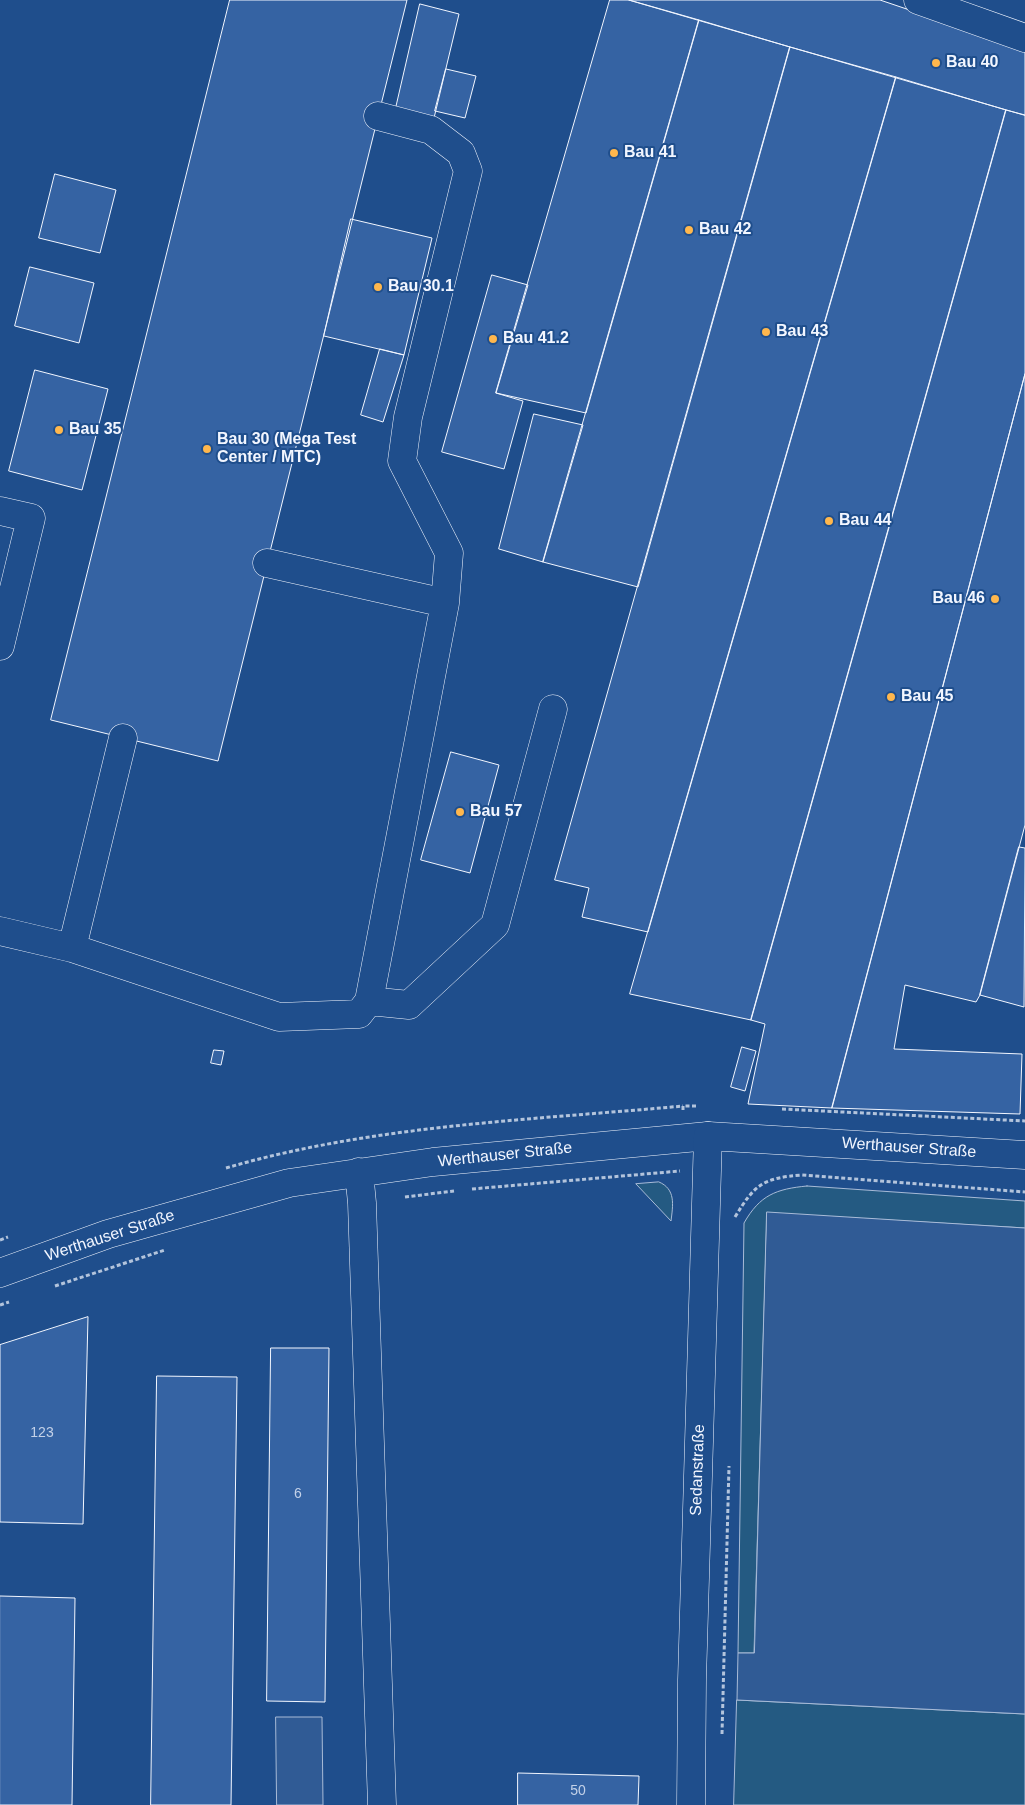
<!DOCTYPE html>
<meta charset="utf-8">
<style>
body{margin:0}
canvas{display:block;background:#1f4e8c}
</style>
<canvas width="1025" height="1805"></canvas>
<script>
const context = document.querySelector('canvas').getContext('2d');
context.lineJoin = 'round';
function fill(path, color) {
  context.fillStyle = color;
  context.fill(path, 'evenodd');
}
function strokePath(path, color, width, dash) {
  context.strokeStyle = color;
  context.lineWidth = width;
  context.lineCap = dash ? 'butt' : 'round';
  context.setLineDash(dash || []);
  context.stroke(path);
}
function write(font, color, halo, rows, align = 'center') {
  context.font = font + ' Arial,sans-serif';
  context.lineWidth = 4;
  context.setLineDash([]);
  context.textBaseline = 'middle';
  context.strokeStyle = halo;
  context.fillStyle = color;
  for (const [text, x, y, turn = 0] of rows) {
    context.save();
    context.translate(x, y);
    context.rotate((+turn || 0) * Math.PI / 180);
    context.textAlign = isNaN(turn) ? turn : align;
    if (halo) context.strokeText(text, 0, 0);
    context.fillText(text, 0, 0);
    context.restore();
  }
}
const green = new Path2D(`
 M659,1182C676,1189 673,1205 671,1221L636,1184Z
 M807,1186L1025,1201V1228L767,1213L754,1653H738L744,1223C760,1195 776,1189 807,1186Z
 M737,1700L1025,1714V1805H734Z`);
const parking = new Path2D(`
 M767,1212L1025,1228V1714L737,1700L738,1653H754Z
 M276,1717H322L323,1805H277Z`);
const building = new Path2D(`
 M230,0H407L218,761L51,720Z
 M610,0H629L699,20L586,413L496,393Z
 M629,0H880L1025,49V115Z
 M420,4L459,14L434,118L396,108Z
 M699,20L790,47L638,587L543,562Z
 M790,47L896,77L648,932L582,917L589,888L555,880Z
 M446,69L476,76L465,118L435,111Z
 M896,77L1006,110L751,1020L630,994Z
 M1006,110L1025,115V374L832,1108L748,1104L765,1024L751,1020Z
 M55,174L116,190L100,253L39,238Z
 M351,219L432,238L404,355L324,336Z
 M30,267L94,283L79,343L15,326Z
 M492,275L528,285L496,393L523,401L504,469L442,452Z
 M380,349L404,355L383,422L361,415Z
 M35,370L108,389L82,490L9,471Z
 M1025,374V825L980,995L976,1002L905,985L894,1049L1022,1054L1020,1114L832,1108Z
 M534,414L583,425L543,562L499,549Z
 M451,752L499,765L470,873L421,860Z
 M1019,847L1025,848L1024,1007L980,995Z
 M742,1047L756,1051L745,1091L731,1087Z
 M214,1050L224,1051L221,1065L211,1063Z
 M88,1317L83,1524L0,1522V1345Z
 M271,1348H329L325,1702L267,1701Z
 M157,1376L237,1377L231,1805H151Z
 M0,1596L75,1598L72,1805H0Z
 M518,1773L639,1776L638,1805H518Z`);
const path = new Path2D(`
 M782,1109L1025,1121
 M683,1110V1106H696
 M226,1168C373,1125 532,1120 683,1106
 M472,1189L680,1171
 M405,1197L454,1191
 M735,1217C755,1184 763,1178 802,1175L1025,1192
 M0,1240L8,1237
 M55,1286L165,1250
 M0,1305L9,1302
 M722,1734L729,1466`);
const minor = new Path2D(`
 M918,0L1025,38
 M378,116L431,130L461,153L468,171L408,417L402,461L449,553L445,603
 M0,511L31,518L0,646
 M0,931L72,948L123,738
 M72,948L279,1017L359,1014L369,1001L445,603L267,563
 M369,1001L409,1005L495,925L553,709
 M359,1172L362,1203L382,1805
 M0,1273L108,1234L289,1183L433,1162L708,1136`);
const major = new Path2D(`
 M691,1805L692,1680L708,1136L1025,1155`);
const markers = [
 [936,63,5,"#ffb74d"],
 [614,153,5,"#ffb74d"],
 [689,230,5,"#ffb74d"],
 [378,287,5,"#ffb74d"],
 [766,332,5,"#ffb74d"],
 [493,339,5,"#ffb74d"],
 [59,430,5,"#ffb74d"],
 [207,449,5,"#ffb74d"],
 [829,521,5,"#ffb74d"],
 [995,599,5,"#ffb74d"],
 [891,697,5,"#ffb74d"],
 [460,812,5,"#ffb74d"]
];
const numberNames = [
 ["123",42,1433],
 ["6",298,1494],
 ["50",578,1791]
];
const poiNames = [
 ["Bau 40",946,63],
 ["Bau 41",624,153],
 ["Bau 42",699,230],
 ["Bau 30.1",388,287],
 ["Bau 43",776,332],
 ["Bau 41.2",503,339],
 ["Bau 35",69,430],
 ["Bau 30 (Mega Test",217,440],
 ["Center / MTC)",217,458],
 ["Bau 44",839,521],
 ["Bau 46",985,599,"right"],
 ["Bau 45",901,697],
 ["Bau 57",470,812]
];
const streetNames = [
 ["Werthauser Straße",909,1148,4],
 ["Werthauser Straße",505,1155,-6],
 ["Werthauser Straße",110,1236,-18],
 ["Sedanstraße",698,1470,-88]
];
fill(green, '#245a82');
strokePath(green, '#a8bbd7', 1);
fill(parking, '#305b95');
strokePath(parking, '#a8bbd7', 1);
fill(building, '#3563a3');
strokePath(building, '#f2f6ff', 1);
strokePath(minor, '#f2f6ff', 29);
strokePath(major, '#f2f6ff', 29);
strokePath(path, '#b3c4dc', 3, [4, 2.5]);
strokePath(minor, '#1f4e8c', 28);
strokePath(major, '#1f4e8c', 28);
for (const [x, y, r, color] of markers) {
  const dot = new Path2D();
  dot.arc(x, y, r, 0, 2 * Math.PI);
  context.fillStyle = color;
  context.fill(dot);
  strokePath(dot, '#1f4e8c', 2);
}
write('14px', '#c3d1e8', null, numberNames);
write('bold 16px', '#f2f6ff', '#1f4e8c', poiNames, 'left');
write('16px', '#f2f6ff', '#1f4e8c', streetNames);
</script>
